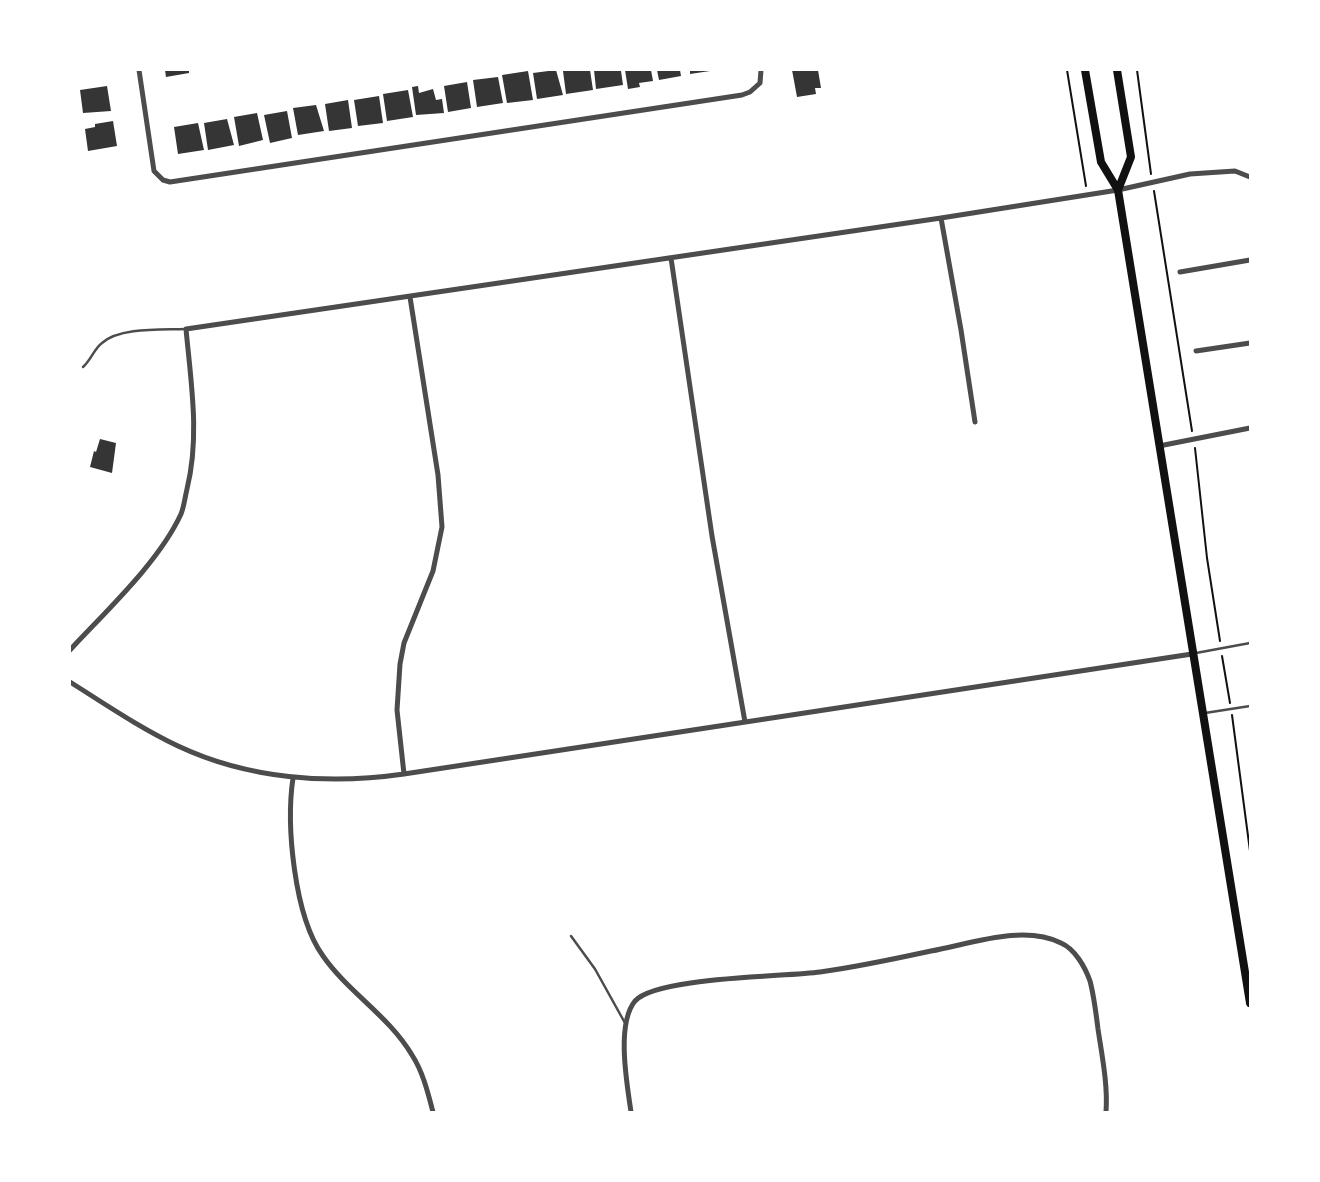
<!DOCTYPE html>
<style>
body{margin:0}
#map{position:relative;width:1320px;height:1182px;overflow:hidden;background:#fff;font-family:Raleway,sans-serif}
canvas{display:block}
.frame{position:absolute;inset:0;border:71px solid #fff;pointer-events:none}
</style>
<div id="map">
<canvas width="1320" height="1182"></canvas>
<div class="frame"></div>
</div>
<script>
const context = document.querySelector('canvas').getContext('2d');
context.lineJoin = 'round';
function fill(path, color) {
  context.fillStyle = color;
  context.fill(path, 'evenodd');
}
function strokePath(path, color, width, dash) {
  context.strokeStyle = color;
  context.lineWidth = width;
  context.lineCap = dash ? 'butt' : 'round';
  context.setLineDash(dash || []);
  context.stroke(path);
}
const building = new Path2D(`
 M165,70H189V73L166,77Z
 M556,70L563,95L537,99L533,73Z
 M571,70H590L593,90L566,94L563,71Z
 M594,70L621,71L623,85L596,89Z
 M625,70H651L653,81L639,83L640,87L628,89Z
 M657,70H680L681,76L659,80Z
 M690,70H710V71L690,74Z
 M792,70H818L821,88H815L816,94L797,97Z
 M528,71L533,100L507,103L502,75Z
 M498,77L503,103L477,107L473,80Z
 M467,82L471,108L448,112L444,86Z
 M107,86L111,111L83,113L80,90Z
 M418,86L419,93L433,89L436,100L442,99L444,113L416,115L412,87Z
 M408,90L413,117L387,121L383,94Z
 M379,96L383,123L358,126L354,100Z
 M348,100L352,128L329,131L325,104Z
 M316,105L324,131L298,135L293,108Z
 M287,111L292,138L270,143L264,115Z
 M257,113L263,140L239,146L234,117Z
 M227,119L234,145L208,150L204,123Z
 M113,121L117,146L88,151L85,129L95,127V124Z
 M198,123L204,150L178,154L174,127Z
 M100,439L116,443L112,473L90,467L94,451L96,452Z`);
const path = new Path2D(`
 M1067,70L1086,186
 M1137,70L1151,174
 M1154,191L1192,431
 M1195,448L1207,558L1220,641
 M1222,656L1230,703
 M1232,715L1250,851`);
const service = new Path2D(`
 M83,367C91,360 94,349 102,343C120,327 162,330 185,329
 M1196,653L1250,643
 M1205,713L1250,706
 M571,936L595,969L625,1023`);
const minor = new Path2D(`
 M139,70L154,171L163,180L170,182L742,95L750,92L760,83L761,70
 M941,218L961,330L975,422
 M671,258L712,536L745,722
 M1180,272L1250,260
 M1196,351L1250,343
 M1159,446L1250,428
 M70,650C106,611 159,562 181,514C184,507 185,497 187,489C200,436 191,383 186,329L941,218L1118,190L1190,174L1235,171L1250,177
 M70,682C105,704 140,728 178,746C248,779 328,785 404,774L1192,654
 M404,774L397,710L400,664L404,643L433,571L442,527L438,475L410,297
 M293,778C286,825 294,916 323,956C348,992 389,1016 412,1055C423,1072 428,1093 433,1112
 M631,1112C627,1084 616,1024 635,1001C656,977 783,977 820,972C857,967 894,959 931,951C970,944 1023,924 1061,943C1075,949 1085,967 1090,981C1094,996 1096,1013 1098,1029C1102,1056 1108,1085 1106,1112`);
const secondary = new Path2D(`
 M1085,70L1101,162L1118,190L1250,1003
 M1117,70L1131,157L1118,190`);
fill(building, '#353535');
strokePath(path, '#111', 2);
strokePath(service, '#4c4c4c', 2.5);
strokePath(minor, '#4c4c4c', 5);
strokePath(secondary, '#111', 8);
</script>
